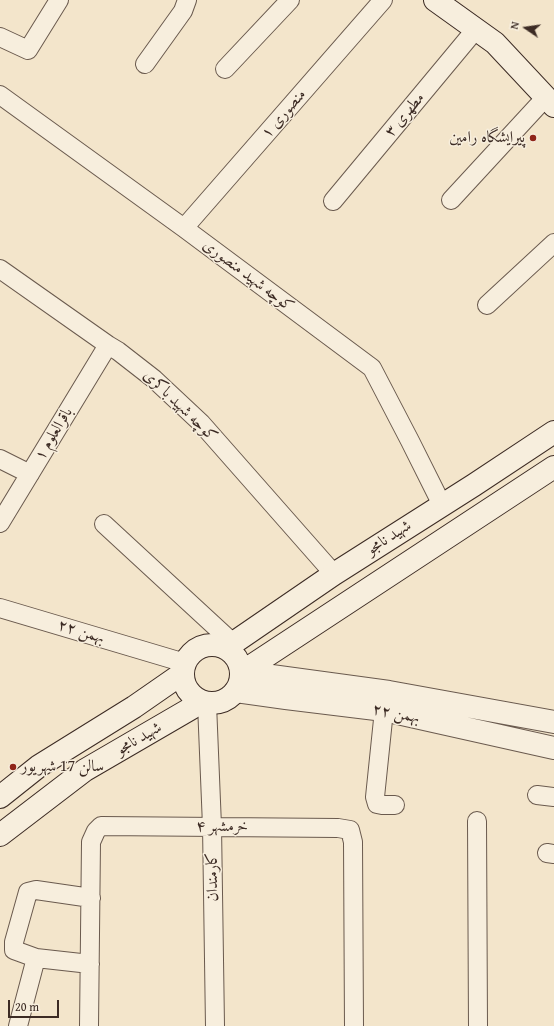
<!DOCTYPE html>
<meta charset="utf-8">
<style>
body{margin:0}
#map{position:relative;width:554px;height:1026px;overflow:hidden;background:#f3e5cb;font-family:"Gentium Book Plus",serif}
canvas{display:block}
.north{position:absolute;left:506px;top:8px;width:40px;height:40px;-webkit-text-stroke:3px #f7eedd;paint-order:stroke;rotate:283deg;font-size:11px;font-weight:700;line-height:16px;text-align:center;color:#3c2b24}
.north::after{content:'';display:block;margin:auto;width:14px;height:18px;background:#3c2b24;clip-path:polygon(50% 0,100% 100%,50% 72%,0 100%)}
.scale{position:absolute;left:8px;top:1000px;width:51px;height:18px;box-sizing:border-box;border:2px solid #3c2b24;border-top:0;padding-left:5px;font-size:12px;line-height:14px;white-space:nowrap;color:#3c2b24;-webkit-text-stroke:3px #f7eedd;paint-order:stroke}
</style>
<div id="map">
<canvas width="554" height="1026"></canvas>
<div class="north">N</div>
<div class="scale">20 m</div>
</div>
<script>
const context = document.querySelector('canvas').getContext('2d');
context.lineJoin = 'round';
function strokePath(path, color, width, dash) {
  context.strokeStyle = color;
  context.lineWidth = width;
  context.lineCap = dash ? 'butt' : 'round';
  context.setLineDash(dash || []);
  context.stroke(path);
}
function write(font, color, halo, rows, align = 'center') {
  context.font = font + ' "Gentium Book Plus",Amiri,serif';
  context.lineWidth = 3;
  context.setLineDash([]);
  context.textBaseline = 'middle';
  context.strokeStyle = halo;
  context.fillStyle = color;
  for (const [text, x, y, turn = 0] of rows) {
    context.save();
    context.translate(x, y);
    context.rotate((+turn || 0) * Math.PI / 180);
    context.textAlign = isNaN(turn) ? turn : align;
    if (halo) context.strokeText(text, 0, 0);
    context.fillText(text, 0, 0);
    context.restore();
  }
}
const minor = new Path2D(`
 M0,37L28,50L59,0
 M145,64L183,11L187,0
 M225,69L290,0
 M0,95L184,228L372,368L410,441L442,505
 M451,200L546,97
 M333,201L476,29
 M184,228L383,0
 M0,269L108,345L118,351L154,379L201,423L334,574
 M487,305L554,243
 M0,459L30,474
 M0,523L108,345
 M104,524L233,643
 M0,608L185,663
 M207,704L212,826L215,1026
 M384,710L375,797L377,804L382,805H395
 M537,795L554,797
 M477,821L478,1026
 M547,853L554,854
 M90,964L36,958L14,950V942L28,892L36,890L91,898
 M18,1026L36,958
 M89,1026L91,842L96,831L101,826L338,828L350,830L353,842L354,1026`);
const tertiary = new Path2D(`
 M242,672L389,692L554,722
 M236,691L286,698L384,710L554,748`);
const secondary = new Path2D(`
 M435,0L495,43L554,106
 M183 674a29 29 0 1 1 58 0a29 29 0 1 1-58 0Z
 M226,648L334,574L474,485L554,432
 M242,672L554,467
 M0,797L39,766L134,707L183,673
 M0,835L85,770L202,702`);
const markers = [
 [533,138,4,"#8f2418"],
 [13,767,4,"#8f2418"]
];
const streetNames = [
 ["منصوری ۱",284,114,-49],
 ["مطهری ۳",405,115,-50],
 ["کوچه شهید منصوری",248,276,37],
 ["کوچه شهید باکری",180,406,44],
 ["باقرالعلوم ۱",54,434,-59],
 ["شهید نامجو",389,538,-33],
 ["۲۲ بهمن",81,632,17],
 ["۲۲ بهمن",396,714,11],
 ["شهید نامجو",139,739,-30],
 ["خرمشهر ۴",222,827],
 ["کارمندان",213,877,-91]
];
const poiNames = [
 ["پیرایشگاه ‌رامین",525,138],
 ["سالن 17 شهریور",21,767,"left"]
];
strokePath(minor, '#6a5a4e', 20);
strokePath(tertiary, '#6a5a4e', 24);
strokePath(secondary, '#3c2b24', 24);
strokePath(minor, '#f7eedd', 18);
strokePath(tertiary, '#f7eedd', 22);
strokePath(secondary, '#f7eedd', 22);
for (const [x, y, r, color] of markers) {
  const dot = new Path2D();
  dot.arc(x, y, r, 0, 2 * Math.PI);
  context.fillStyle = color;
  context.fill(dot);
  strokePath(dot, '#f7eedd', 1.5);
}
write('16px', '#3c2b24', '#f7eedd', streetNames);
write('16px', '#3c2b24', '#f7eedd', poiNames, 'right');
</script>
